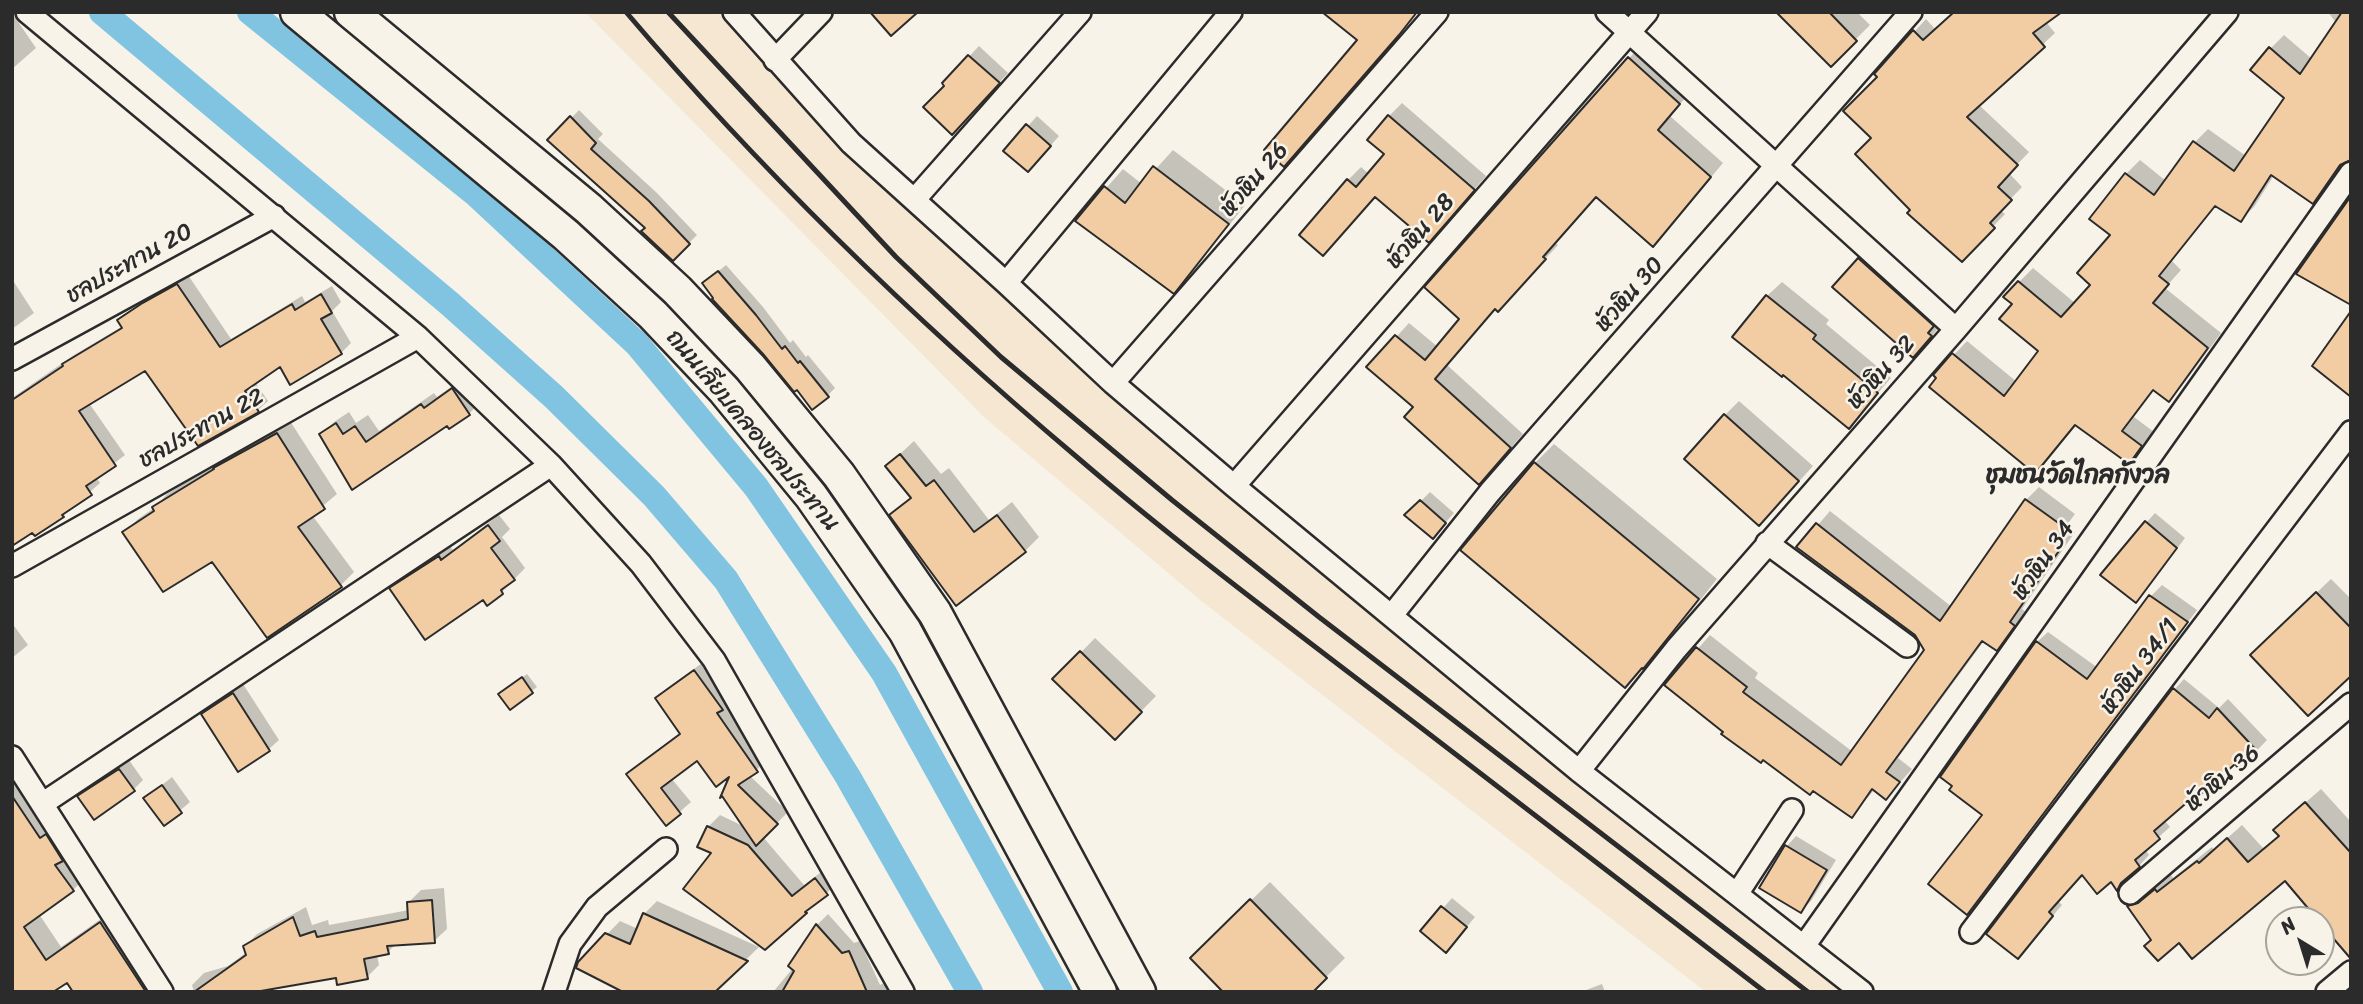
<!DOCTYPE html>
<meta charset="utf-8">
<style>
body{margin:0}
#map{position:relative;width:2363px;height:1004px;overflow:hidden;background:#f7f3e8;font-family:Sriracha,sans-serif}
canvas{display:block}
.frame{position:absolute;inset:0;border:14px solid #2b2b2b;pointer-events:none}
.north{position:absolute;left:2265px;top:906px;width:70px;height:70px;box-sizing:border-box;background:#f7f3e8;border:2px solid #a5a39c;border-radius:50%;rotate:322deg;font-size:19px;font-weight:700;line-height:28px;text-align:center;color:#2b2b2b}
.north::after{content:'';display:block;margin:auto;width:24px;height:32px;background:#2b2b2b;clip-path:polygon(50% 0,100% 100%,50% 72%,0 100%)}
</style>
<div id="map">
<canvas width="2363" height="1004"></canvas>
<div class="frame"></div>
<div class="north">N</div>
</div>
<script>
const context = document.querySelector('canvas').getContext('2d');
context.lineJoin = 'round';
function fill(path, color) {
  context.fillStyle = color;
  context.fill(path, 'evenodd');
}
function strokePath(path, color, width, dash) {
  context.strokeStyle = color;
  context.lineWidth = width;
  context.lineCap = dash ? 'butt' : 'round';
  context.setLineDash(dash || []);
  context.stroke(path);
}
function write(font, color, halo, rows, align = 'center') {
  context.font = font + ' Sriracha,"Playpen Sans Thai",sans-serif';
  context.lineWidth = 5;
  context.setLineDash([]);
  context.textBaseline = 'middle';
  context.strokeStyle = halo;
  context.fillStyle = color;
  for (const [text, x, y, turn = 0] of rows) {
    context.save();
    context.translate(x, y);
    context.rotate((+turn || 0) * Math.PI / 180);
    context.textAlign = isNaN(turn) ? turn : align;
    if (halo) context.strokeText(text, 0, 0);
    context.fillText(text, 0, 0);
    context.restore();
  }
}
const built = new Path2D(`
 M585,12H717L849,157L1078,366L1317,570L1851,992H1706L1200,600L984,417Z`);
const shadow = new Path2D(`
 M1778,12H1857L1870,25L1831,64Z
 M2328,12H2351V153L2326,188L2313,202L2274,175L2254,207L2240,220L2216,205L2172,261L2181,270L2165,288L2221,333L2182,386L2169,399L2155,389L2134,417L2154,432L2142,448L2129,462L2077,424L2035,472L1935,375L1967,341L2017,382L2040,351L2014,304L2019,282L2033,268L2075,303L2092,284L2112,235L2126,174L2140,160L2166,181L2195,142L2208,129L2246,156L2286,97L2270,49L2284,35L2312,59L2337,24Z
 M12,13L36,48L12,69Z
 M1926,19L1936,30L2046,22L2055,33L1979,105L2029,152L2009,173L2022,187L2000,210L2005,214L1962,259L1912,210L1873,138L1879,77L1876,74Z
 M1642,45L1692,90L1670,116L1723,163L1666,231L1597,196L1555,242L1558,245L1511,296L1496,308L1447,365L1523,434L1492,469L1369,367L1409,323L1438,347L1462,319L1629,58Z
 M979,46L1008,73L962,123L944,83Z
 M1402,103L1486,176L1442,227L1375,195L1336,240L1348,180L1361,167L1369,174L1387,154L1389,116Z
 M579,110L603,134L598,139L657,193L697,235L673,259L647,228L550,140Z
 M1037,116L1059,136L1037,161L1006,151Z
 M1173,150L1245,205L1192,273L1174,291L1077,221L1123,169L1142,184Z
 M1874,245L1945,321L1927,341L1835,287Z
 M726,265L763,307L790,343L793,340L806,357L808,355L835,388L828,395L797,387L794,389L716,302L704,283Z
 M188,275L231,339L302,296L305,302L332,286L341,302L332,311L351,343L341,353L280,365L255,382L268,401L258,410L198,444L146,369L89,403L125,455L96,477L100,483L63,516L33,530L12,544V398L74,355L123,326L119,320L129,311Z
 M12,279L34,313L12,329Z
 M1782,282L1829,320L1826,324L1891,378L1849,426L1767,296Z
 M465,377L481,401L469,414L447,423L353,487L322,434L334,422L349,412L356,423L368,415L379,431L434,393L437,397Z
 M1739,401L1813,466L1774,509L1725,415Z
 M290,421L337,494L312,515L354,572L341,585L213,560L125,532L138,519L154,508L167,494L228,455Z
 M914,441L941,474L949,468L989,520L1012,502L1039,537L1025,551L892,515L912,496L887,466Z
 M1554,444L1717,579L1662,648L1625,686L1535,463Z
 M2039,487L2075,514L2066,526L2075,532L2022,609L2026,612L2009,636L1996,649L1984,641L1898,758L1912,769L1886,798L1875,789L1852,816L1725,731L1666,685L1710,635L1758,673L1755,678L1853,752L1926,650L1916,634L1799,547L1830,511L1952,607L2026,500Z
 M1430,492L1454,513L1433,537L1407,515Z
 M2155,513L2185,538L2145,591L2146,523Z
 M499,515L510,529L502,537L525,568L502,592L488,604L483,598L392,589L403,578L450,546L453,550Z
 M2331,579L2351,599V673L2267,640Z
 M2162,585L2197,610L1978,902L1967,913L2037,642L2048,632L2098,668L2151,596Z
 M12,623L28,645L12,658Z
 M1095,638L1156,696L1115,738L1055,679Z
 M705,661L767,760L750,776L788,812L763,837L804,885L828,867L839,882L765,947L714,852L708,827L720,815L745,827L734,771L698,758L671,778L691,802L667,823L628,774L681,732L657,698L667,688Z
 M527,674L537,687L510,708L505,690Z
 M2184,679L2219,708L2228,699L2267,740L2240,768L2235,762L2164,820L2170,827L2145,849L2149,855L2118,889L2111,880L2082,873L2058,901L2062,905L2018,957L2174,690Z
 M243,684L279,740L269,749L238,769L203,714L213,705Z
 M12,760L87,876L73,890L39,914L61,947L115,909L161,978L147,992H75L67,980L12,992Z
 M129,760L143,780L134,789L79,797L89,787Z
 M172,777L190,802L164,824L146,798Z
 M2321,789L2351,822V954L2286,879L2179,940L2153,939L2129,906L2144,891L2155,889L2171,875L2173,878L2212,847L2214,850L2242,825L2263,848L2280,835L2290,816Z
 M1796,836L1836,860L1811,901L1801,911L1761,887L1787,846Z
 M1270,882L1345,958L1311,992L1192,958Z
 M444,888L447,929L434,941L396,944L388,952L377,955L379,965L367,977L338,976L245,992H194L192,985L204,973L228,966L247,952L245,946L257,934L306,907L312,925L328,920L329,925L409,910V902L421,890Z
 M1452,898L1475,917L1455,941L1423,931Z
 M657,901L759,947L724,981L579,963L620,921L638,929L644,914Z
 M828,914L854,943L860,941L880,985L893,978L899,992H773L793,968L790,966L817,925Z
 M1602,984L1605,992H1581Z`);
const canal = new Path2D(`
 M102,12L450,304L554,397L654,496L726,580L848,777L970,992
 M250,12L477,195L637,344L756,487L884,673L1060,992`);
const building = new Path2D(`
 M870,12H918L891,36Z
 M1322,12H1417L1399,35L1284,167L1264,150L1357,40Z
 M1776,12H1829L1857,41L1831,67Z
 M1954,12H2062L2033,33L2045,47L1967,117L2018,165L1998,187L2012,200L1990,223L1995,228L1962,262L1907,213L1910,210L1855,154L1871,138L1843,111L1877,77L1874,74L1913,30L1923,40Z
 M2342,12H2351V160L2340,165L2313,204L2271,175L2241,222L2215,206L2159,276L2169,284L2153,303L2208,348L2169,402L2153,390L2122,431L2142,446L2129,464L2075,425L2035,474L1929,387L1936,378L1933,375L1952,353L2004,396L2038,351L1999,319L2012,304L2003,297L2018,281L2061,317L2090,285L2077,273L2110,235L2089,219L2125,173L2154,195L2193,141L2234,171L2284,98L2250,70L2269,47L2300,74Z
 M968,55L1000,83L952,135L923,107L944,86L942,83Z
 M1628,57L1680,104L1658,130L1711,177L1653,247L1596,197L1543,257L1546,259L1498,312L1495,309L1435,379L1511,448L1479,485L1404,417L1413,407L1366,367L1395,335L1425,360L1459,319L1424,287Z
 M1388,115L1475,190L1429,243L1375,197L1323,256L1299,235L1347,179L1356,187L1384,154L1367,140Z
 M570,116L596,143L591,149L649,201L690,244L673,261L641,231L645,228L547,140Z
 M1026,124L1051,146L1028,172L1003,151Z
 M1153,166L1229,224L1174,294L1075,221L1104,186L1125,203Z
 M2351,196V305L2296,274Z
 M1858,258L1934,326L1928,333L1932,336L1913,358L1832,287Z
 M718,271L756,315L782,349L785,346L798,363L800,361L829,397L812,410L797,390L794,392L763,354L712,299L713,298L702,283Z
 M177,284L220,347L292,304L295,310L321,294L332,313L321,319L342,354L290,385L280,367L245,391L259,412L198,446L145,371L79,411L116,466L86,486L92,495L62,515L64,517L35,536L32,533L12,546V400L63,366L62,364L122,328L117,320L141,304Z
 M1766,295L1816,335L1813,339L1878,393L1849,429L1783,375L1782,377L1732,337Z
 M2351,311V397L2312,366Z
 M452,388L470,415L449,429L447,426L352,490L319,434L336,423L343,434L355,426L366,442L421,404L424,408Z
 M1724,414L1799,481L1759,526L1684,459Z
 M277,433L325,509L298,527L342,587L267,638L212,562L163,592L122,532L154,511L152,507L214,469L213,468Z
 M900,454L926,486L934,480L974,532L997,515L1026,552L956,606L889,515L911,498L885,466Z
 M1534,462L1699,599L1643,669L1642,668L1625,688L1460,550Z
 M2025,499L2064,527L2055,540L2063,545L2010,622L2015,626L1997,651L1982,641L1886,772L1900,782L1886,800L1872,789L1852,818L1813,791L1810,795L1763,760L1761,763L1721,734L1723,732L1664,685L1696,647L1747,687L1743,692L1841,765L1924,650L1915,635L1796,547L1816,523L1940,621Z
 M1420,500L1446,523L1433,539L1404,515Z
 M2145,521L2177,548L2136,603L2100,575Z
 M488,525L500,541L491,548L515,580L501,590L503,594L487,606L483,600L425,640L389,588L439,556L441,560Z
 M2316,592L2351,628V676L2308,716L2250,655Z
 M2149,595L2188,622L1967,915L1928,884L1982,815L1949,790L1952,786L1940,777L2036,641L2087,679Z
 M1080,651L1142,712L1115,740L1052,679Z
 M694,670L723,710L717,713L758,772L738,785L778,824L756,846L722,796L720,798L729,777L716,787L697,761L661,788L681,814L666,826L626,774L680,734L655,698Z
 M522,677L533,693L510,710L498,694Z
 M2173,688L2209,718L2217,708L2258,752L2240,770L2235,764L2193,802L2191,799L2154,831L2160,839L2135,860L2140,867L2121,883L2117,891L2111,882L2097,894L2082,875L2049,912L2053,916L2018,959L1986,934Z
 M233,693L270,751L238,772L201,714Z
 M119,769L135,791L94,820L77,796Z
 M162,785L182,813L164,826L143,798Z
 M12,796L40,838L46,834L63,861L55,865L74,891L24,927L46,960L100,922L146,992H73L67,983L53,992H12Z
 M2305,802L2351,853V959L2321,924V920H2318L2285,881L2192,959L2179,943L2158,961L2144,946L2151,940L2127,906L2138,903L2155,889L2157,892L2197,861L2199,863L2227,838L2248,862L2279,836L2273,830Z
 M707,826L748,845L792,896L815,878L828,895L805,912L807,913L765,950L683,889L711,853L697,847Z
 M1785,845L1827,870L1801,913L1759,888Z
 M1250,899L1327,978L1313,992H1223L1190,958Z
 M432,900L435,943L387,946L389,954L364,959L368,979L337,985L336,978L255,992H194L246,955L243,946L293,917L300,936L315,931L317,937L408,919L407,902Z
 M1441,906L1467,927L1446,953L1420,931Z
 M643,913L748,961L715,992H623L576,968L578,962L605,933L630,944Z
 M816,924L842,953L849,951L867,992H782L794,971L788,966Z`);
const street = new Path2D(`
 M27,12L418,337L551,465L641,564L714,660L903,992
 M734,12L851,143L1006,283L1113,383L1234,486L1579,771L1862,992
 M1607,12L1956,329
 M775,60L821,12
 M915,199L1080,12
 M1006,283L1231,12
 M12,359L274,216
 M1113,383L1437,12
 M1234,486L1647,12
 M1767,543L1907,646
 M12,566L418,337
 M1392,615L1490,492L1911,12
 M12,757L162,992
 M1579,771L1676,649L1956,329L2227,12
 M42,804L551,465
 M2130,893L2351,704
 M1737,894L1792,810
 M1971,932L2351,432
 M1804,946L2351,173
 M554,992L570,944L597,907L666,849
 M2327,992L2351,972`);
const secondary = new Path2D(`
 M297,12L566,235L653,315L724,390L811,496L905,631L1100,992
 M351,12L589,209L677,290L750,367L839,475L935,613L1139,992`);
const rail = new Path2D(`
 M626,12C762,172 918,323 1078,458C1185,550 1299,634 1411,720C1529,811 1647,901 1765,992
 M668,12L896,257L1001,357L1172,500L1319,617L1808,992`);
const streetNames = [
 ["หัวหิน 26",1255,180,-49],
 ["หัวหิน 28",1421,232,-49],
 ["ชลประทาน 20",130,264,-29],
 ["หัวหิน 30",1630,295,-49],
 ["หัวหิน 32",1882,373,-48],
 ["ชลประทาน 22",202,429,-29],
 ["ถนนเลียบคลองชลประทาน",752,431,50],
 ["หัวหิน 34",2044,561,-55],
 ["หัวหิน 34/1",2140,667,-53],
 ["หัวหิน 36",2223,779,-40]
];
const neighbourhoodNames = [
 ["ชุมชนวัดไกลกังวล",2078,476]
];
fill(built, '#f6e7d3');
fill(shadow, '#0003');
strokePath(canal, '#80c4e1', 26);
fill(building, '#f2cca2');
strokePath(building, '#2b2b2b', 2);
strokePath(street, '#2b2b2b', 26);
strokePath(secondary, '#2b2b2b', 37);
strokePath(street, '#f7f3e8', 21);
strokePath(secondary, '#f7f3e8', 32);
strokePath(rail, '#2b2b2b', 5);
write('24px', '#2b2b2b', '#f7f3e8', streetNames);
write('bold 26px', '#2b2b2b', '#f7f3e8', neighbourhoodNames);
</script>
